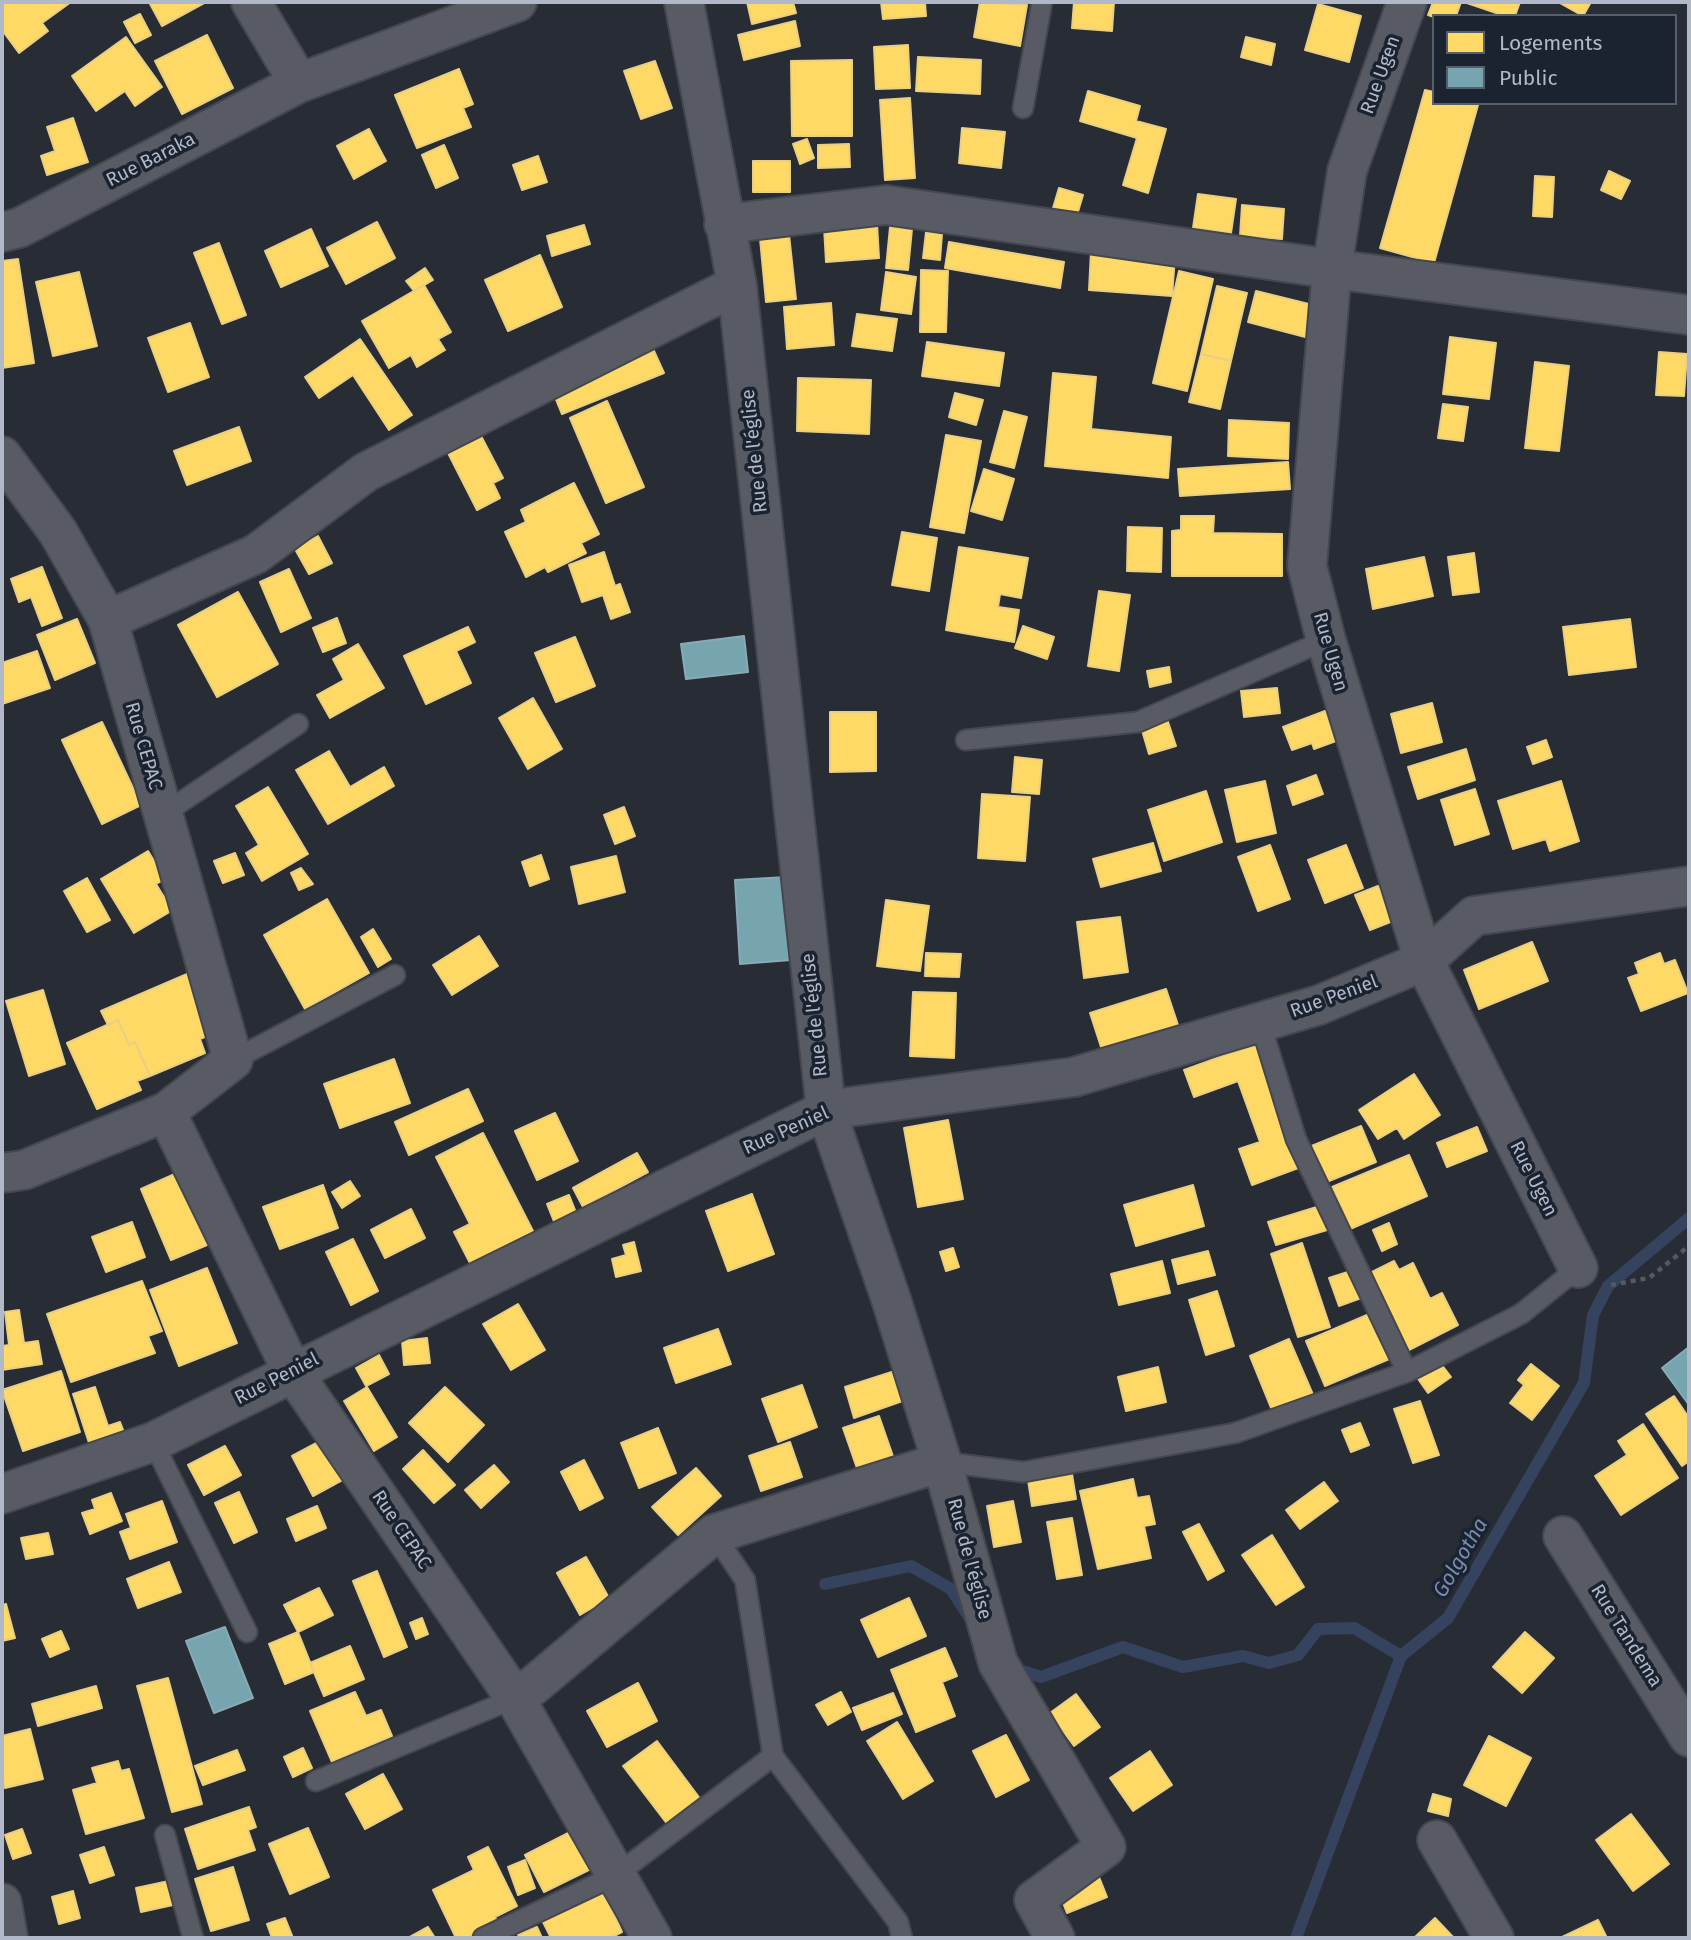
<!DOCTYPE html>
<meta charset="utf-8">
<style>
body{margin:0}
#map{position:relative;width:1691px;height:1940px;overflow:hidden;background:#282c35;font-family:"Fira Sans",sans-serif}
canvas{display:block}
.frame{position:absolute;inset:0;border:4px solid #b1b8c7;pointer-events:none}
.legend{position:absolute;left:1432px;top:14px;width:245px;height:91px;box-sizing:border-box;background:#1b2230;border:2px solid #575e6c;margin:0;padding:9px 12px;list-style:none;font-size:21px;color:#b1b8c7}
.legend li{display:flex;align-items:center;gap:14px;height:35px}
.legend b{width:35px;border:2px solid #575e6c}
</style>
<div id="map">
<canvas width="1691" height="1940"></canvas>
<div class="frame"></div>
<ul class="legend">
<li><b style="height:19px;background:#ffd966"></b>Logements</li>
<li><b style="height:19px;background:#76a5af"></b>Public</li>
</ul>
</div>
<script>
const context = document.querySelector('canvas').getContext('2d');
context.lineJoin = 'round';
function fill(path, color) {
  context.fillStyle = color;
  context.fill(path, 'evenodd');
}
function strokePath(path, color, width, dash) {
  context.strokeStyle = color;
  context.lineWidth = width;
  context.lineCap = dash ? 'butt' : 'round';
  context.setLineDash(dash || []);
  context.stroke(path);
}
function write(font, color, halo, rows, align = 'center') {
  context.font = font + ' "Fira Sans",sans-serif';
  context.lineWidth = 7;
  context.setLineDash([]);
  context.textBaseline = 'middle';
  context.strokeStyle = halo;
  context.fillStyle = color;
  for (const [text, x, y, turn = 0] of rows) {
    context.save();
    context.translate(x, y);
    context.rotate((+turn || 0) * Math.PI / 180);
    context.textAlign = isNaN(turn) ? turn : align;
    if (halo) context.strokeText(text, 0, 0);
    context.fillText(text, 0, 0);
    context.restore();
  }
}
const homes = new Path2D(`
 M2,2H71L42,23L48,31L19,53L2,30Z
 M149,2H206L162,26Z
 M747,2H793L796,13L752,24Z
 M881,2H925L926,16L883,19Z
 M980,2L1027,5L1020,46L974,37Z
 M1074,2H1114L1112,31L1072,28Z
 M1433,2H1461L1456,16L1434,17L1428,15Z
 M1464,2H1520L1515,16H1505Z
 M1558,2H1591L1583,16Z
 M1318,4L1361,16L1349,62L1305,50Z
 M140,14L151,35L135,43L124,22Z
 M795,21L800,46L744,60L738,35Z
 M207,35L233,88L182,114L155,61Z
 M126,37L162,87L135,106L125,91L96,111L72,76Z
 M1246,37L1275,44L1271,65L1241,57Z
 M908,45L910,88L876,89L874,47Z
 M918,57L981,60L980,94L916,91Z
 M852,60V136H792L791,61Z
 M655,61L672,108L641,119L624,71Z
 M459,69L473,104L463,108L471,127L417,148L395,95Z
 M1425,90L1434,92V103L1478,105L1434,263L1380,248Z
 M1088,91L1140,106L1136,121L1166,129L1148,193L1123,185L1137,138L1080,121Z
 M910,98L915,178L885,180L880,100Z
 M73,118L88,162L47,175L41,156L55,151L47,127Z
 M962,128L1005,132L1001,168L959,163Z
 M369,129L386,161L354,179L337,146Z
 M807,139L814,158L800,164L793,144Z
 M849,144L850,167L818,168V145Z
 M444,145L458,178L436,188L422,155Z
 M538,156L547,182L522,190L513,165Z
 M753,161H790V192H753Z
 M1609,171L1630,181L1621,199L1601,190Z
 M1535,176L1554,177L1552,217L1533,216Z
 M1059,188L1083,195L1077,215L1053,208Z
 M1198,194L1236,199L1231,233L1193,228Z
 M1242,205L1284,209L1282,239L1240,236Z
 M377,222L395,258L346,284L327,248Z
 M877,223L879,258L826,262L824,227Z
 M584,225L590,244L552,256L547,236Z
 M788,225L796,299L766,302L759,228Z
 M890,227L912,229L908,270L886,268Z
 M311,229L328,266L281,287L265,251Z
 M926,232L942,234L940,260L923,258Z
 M949,242L1064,262L1060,288L945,268Z
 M219,243L246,315L222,324L194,253Z
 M1091,251L1175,257L1172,296L1089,290Z
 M540,255L562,307L508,331L485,280Z
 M18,259L34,363L2,368V261Z
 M425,268L433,280L414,291L406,281Z
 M921,270L948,271L946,332H920Z
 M1179,271L1213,279L1187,391L1153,383Z
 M79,272L97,346L53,356L36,282Z
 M886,272L916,277L911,314L881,310Z
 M424,285L451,332L438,339L445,350L417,367L411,355L389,368L362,321Z
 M1217,286L1247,293L1231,361L1201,354Z
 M1256,291L1317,306L1309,338L1248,322Z
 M831,303L834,345L787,349L784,307Z
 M857,314L897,319L892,351L852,346Z
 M190,323L209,377L168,392L148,338Z
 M1450,337L1496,343L1489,399L1443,394Z
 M360,339L412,415L389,430L353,375L319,398L305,377Z
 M927,342L1004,353L999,386L922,376Z
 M654,351L664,373L562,414L553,392Z
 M1659,352L1687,354L1684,396L1656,395Z
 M1201,354L1231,361L1220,409L1189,402Z
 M1535,362L1569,366L1559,451L1525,448Z
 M1053,373L1096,377L1091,429L1171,437L1168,478L1045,466Z
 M798,378L871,380L869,434L797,431Z
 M955,393L983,400L976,425L949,417Z
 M607,401L644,487L606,503L570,418Z
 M1443,404L1468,407L1463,441L1438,438Z
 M1004,411L1027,417L1014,468L990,462Z
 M1229,420L1289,423L1288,459L1228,456Z
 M239,427L251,461L187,485L174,451Z
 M480,434L503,478L493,483L500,498L477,510L447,451Z
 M946,435L981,441L964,533L930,527Z
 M1288,462L1290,489L1180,496L1178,469Z
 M984,469L1014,479L1002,520L971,511Z
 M574,483L599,534L581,543L586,553L548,572L545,567L526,577L505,532L526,522L521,510Z
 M1181,516H1214L1213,533L1282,534V576H1172V531L1181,530Z
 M1128,527L1162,528L1161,572L1127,571Z
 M902,532L937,538L929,591L892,585Z
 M318,536L332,563L309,574L295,549Z
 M959,547L1028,558L1021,598L1000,594L998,607L1019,610L1014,642L946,630Z
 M604,552L615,586L620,584L630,612L611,619L603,595L582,602L569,565Z
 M1474,553L1479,592L1453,595L1448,557Z
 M1424,557L1433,596L1373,609L1366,569Z
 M42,567L62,618L42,626L31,597L19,602L11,579Z
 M289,569L311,618L281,632L260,582Z
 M1099,591L1130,595L1119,671L1088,666Z
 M238,592L278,664L217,697L178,625Z
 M337,618L346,643L323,652L313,628Z
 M77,619L95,663L55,680L37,635Z
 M1630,619L1636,667L1569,675L1563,627Z
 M1023,626L1054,637L1047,659L1015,648Z
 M468,627L475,642L456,651L471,683L426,704L404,656Z
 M575,637L595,686L556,702L535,653Z
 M358,644L384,688L330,718L317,695L344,680L333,659Z
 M37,651L50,688L2,704V663Z
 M1169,667L1171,682L1150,687L1147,671Z
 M1277,688L1280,713L1244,717L1241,691Z
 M533,698L562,749L528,769L499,718Z
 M1432,703L1442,742L1401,753L1391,714Z
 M1325,711L1336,741L1314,749L1312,743L1292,750L1283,727Z
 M830,712H876V771L830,772Z
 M1167,719L1176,746L1149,754L1141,727Z
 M102,722L141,805L102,824L62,740Z
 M1546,740L1552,757L1533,764L1527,747Z
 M1466,749L1475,780L1418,799L1408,767Z
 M329,751L350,787L384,767L394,786L328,824L296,770Z
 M1015,757L1042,760L1039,794L1012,792Z
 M1316,775L1323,794L1293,805L1287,786Z
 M1265,781L1276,833L1237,842L1225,790Z
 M1561,781L1579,841L1550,851L1546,839L1513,849L1498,801Z
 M268,787L308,854L262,881L246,853L259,845L236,806Z
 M1475,789L1489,834L1455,845L1441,800Z
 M1206,791L1222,842L1164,861L1148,810Z
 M982,794L1030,797L1025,861L978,858Z
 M624,807L635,836L615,844L604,815Z
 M1153,843L1161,871L1101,887L1093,859Z
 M1270,845L1290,899L1258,911L1238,857Z
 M1346,845L1363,888L1325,903L1308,860Z
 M148,851L165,879L156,884L164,897L170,893L178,907L134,933L101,879Z
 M235,853L244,875L223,883L214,861Z
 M541,855L549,879L530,886L522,862Z
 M616,856L625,892L579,904L571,867Z
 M301,868L313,884L299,890L291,873Z
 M87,878L110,920L87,932L64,891Z
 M1378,886L1393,921L1370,930L1355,895Z
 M327,899L369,973L305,1009L264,935Z
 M886,900L929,906L920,971L877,966Z
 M1120,917L1128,972L1084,978L1077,922Z
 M373,929L391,959L378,967L361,937Z
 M479,936L498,966L452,995L433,965Z
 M1532,942L1548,981L1479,1009L1464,970Z
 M926,953L961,954L959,977L925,976Z
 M1660,953L1664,964L1675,960L1688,993L1641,1011L1628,978L1639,974L1635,963Z
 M187,974L212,1034L200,1039L205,1053L150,1076L135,1042L129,1045L118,1020L108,1025L101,1011Z
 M1166,989L1178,1025L1102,1050L1090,1013Z
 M43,990L65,1064L29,1076L6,1001Z
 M913,992L956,993L954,1058L910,1056Z
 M118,1020L129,1045L135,1042L150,1076L137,1081L141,1090L97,1109L67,1043Z
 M1256,1044L1301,1167L1252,1185L1239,1149L1260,1142L1238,1081L1194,1097L1184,1070Z
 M394,1059L410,1103L340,1128L324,1084Z
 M1414,1074L1440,1115L1404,1139L1397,1128L1378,1139L1359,1110Z
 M468,1089L483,1121L409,1155L395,1122Z
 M555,1113L578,1161L537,1180L515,1131Z
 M948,1120L963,1199L918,1207L904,1128Z
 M1361,1126L1376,1162L1324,1183L1309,1147Z
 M1477,1127L1487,1151L1447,1167L1437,1143Z
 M483,1133L534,1233L471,1265L454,1232L470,1224L436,1157Z
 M637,1153L648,1172L583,1207L573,1188Z
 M1409,1155L1427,1196L1350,1229L1332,1187Z
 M177,1173L207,1245L171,1260L141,1189Z
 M350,1181L360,1196L342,1208L332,1192Z
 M323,1185L338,1228L280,1249L263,1207Z
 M1193,1185L1204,1226L1136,1246L1124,1205Z
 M752,1194L774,1254L728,1271L706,1211Z
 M569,1195L577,1215L555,1224L547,1204Z
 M1320,1206L1327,1230L1276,1245L1268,1222Z
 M411,1209L425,1238L385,1258L371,1230Z
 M132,1222L145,1257L106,1272L92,1237Z
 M1389,1223L1397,1244L1382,1251L1373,1230Z
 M353,1239L378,1291L351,1305L326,1252Z
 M634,1242L641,1271L616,1277L612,1259L626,1255L623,1245Z
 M1302,1243L1330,1327L1298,1337L1271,1254Z
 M953,1248L959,1267L946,1271L940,1252Z
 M1208,1251L1215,1275L1178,1284L1172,1260Z
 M1162,1261L1170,1293L1119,1305L1111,1274Z
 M1394,1261L1399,1270L1413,1263L1430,1299L1442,1293L1458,1325L1405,1352L1366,1275Z
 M207,1268L237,1343L179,1366L150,1290Z
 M1354,1270L1364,1297L1339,1306L1329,1278Z
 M142,1281L162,1331L148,1336L155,1353L71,1382L47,1314Z
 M1217,1291L1234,1346L1206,1355L1189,1300Z
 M518,1304L545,1350L511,1370L483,1324Z
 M19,1310L24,1343L38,1341L42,1364L2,1370V1346L9,1345L5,1312Z
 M1374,1312L1394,1357L1325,1386L1306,1341Z
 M718,1329L731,1364L676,1383L664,1348Z
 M427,1338L430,1363L404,1365L402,1341Z
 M1289,1339L1314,1397L1274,1415L1250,1356Z
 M379,1355L389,1374L366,1386L356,1368Z
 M1438,1360L1451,1377L1428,1393L1416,1376Z
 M1531,1364L1559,1386L1532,1420L1510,1403L1524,1385L1518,1380Z
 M1158,1367L1166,1402L1126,1411L1118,1377Z
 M901,1369L911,1398L854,1418L845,1387Z
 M61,1371L80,1432L23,1451L2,1390Z
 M802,1385L817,1427L778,1442L762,1399Z
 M95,1387L108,1426L120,1422L127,1440L92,1452L73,1394Z
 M367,1387L397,1437L374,1451L344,1401Z
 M445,1387L484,1425L448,1462L409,1423Z
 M1674,1396L1689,1418V1461L1682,1466L1646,1414Z
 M1420,1401L1439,1455L1413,1463L1394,1409Z
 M879,1416L895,1462L859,1474L843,1428Z
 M1360,1423L1369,1445L1351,1452L1342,1430Z
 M1643,1424L1678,1478L1621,1515L1595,1476L1627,1455L1618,1441Z
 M658,1428L676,1473L639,1488L621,1443Z
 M324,1439L346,1478L313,1496L292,1456Z
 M790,1442L802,1477L761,1491L749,1456Z
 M225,1446L241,1475L204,1495L188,1465Z
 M423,1450L455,1485L434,1503L403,1469Z
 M584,1460L603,1498L580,1510L561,1472Z
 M494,1465L509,1482L481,1508L465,1490Z
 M696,1468L721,1496L678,1535L652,1507Z
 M1072,1474L1076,1499L1032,1506L1028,1480Z
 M1133,1479L1137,1498L1149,1496L1155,1524L1144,1526L1151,1558L1098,1569L1080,1491Z
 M1324,1482L1338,1501L1300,1529L1286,1510Z
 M239,1492L257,1532L234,1543L215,1503Z
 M111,1493L122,1521L90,1534L82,1513L95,1509L92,1500Z
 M162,1501L177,1542L130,1559L120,1532L131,1528L126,1514Z
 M1013,1501L1021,1542L994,1547L987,1506Z
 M317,1506L326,1528L296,1541L287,1519Z
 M1072,1518L1082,1575L1057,1579L1047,1522Z
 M1199,1524L1224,1571L1208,1580L1183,1532Z
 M48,1533L53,1554L26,1559L21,1538Z
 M1272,1535L1304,1587L1276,1605L1242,1555Z
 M586,1557L609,1598L580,1615L557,1573Z
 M169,1562L181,1592L138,1608L127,1579Z
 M377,1571L407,1647L384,1657L353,1581Z
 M319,1588L333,1615L298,1632L284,1605Z
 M909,1598L926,1636L878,1657L861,1620Z
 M6,1604L15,1638L2,1641V1605Z
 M422,1618L428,1634L416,1639L410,1623Z
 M61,1631L69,1649L50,1657L42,1639Z
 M298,1632L314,1672L285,1684L269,1644Z
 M1525,1632L1554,1658L1522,1693L1493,1667Z
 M350,1646L364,1679L324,1696L310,1663Z
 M945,1648L957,1676L942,1682L955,1716L916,1732L891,1670Z
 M168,1678L202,1804L172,1812L137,1686Z
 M638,1683L657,1721L607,1747L587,1711Z
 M96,1686L102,1708L38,1726L32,1704Z
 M355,1692L366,1716L381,1710L392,1736L332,1762L310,1711Z
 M841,1692L851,1712L828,1725L816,1705Z
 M893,1693L902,1714L862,1730L853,1708Z
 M1076,1694L1100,1727L1074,1746L1050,1713Z
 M897,1722L933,1781L903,1799L867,1741Z
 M30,1729L43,1779L5,1788L2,1775V1736Z
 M1006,1735L1029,1780L996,1797L973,1751Z
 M1489,1736L1531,1758L1506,1806L1464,1785Z
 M657,1741L701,1800L668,1825L623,1766Z
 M303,1748L312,1768L293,1777L284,1757Z
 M237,1750L245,1770L203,1785L195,1766Z
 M1150,1751L1172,1785L1133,1811L1110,1778Z
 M118,1761L121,1771L129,1769L144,1818L86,1834L73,1790L97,1783L92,1768Z
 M383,1774L402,1809L365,1829L346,1794Z
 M1433,1794L1451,1799L1448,1816L1428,1811Z
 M249,1807L256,1827L248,1830L255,1850L198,1869L185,1829Z
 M1631,1814L1669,1864L1633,1891L1596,1840Z
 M582,1826L601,1864L544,1892L525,1855Z
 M308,1828L329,1877L290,1894L269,1844Z
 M22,1829L31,1853L13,1859L5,1835Z
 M104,1847L114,1875L90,1883L80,1855Z
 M488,1847L517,1906L495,1917L498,1924L469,1938H456L433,1890L474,1870L468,1857Z
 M525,1860L535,1888L518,1895L508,1867Z
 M233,1867L249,1920L211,1931L195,1879Z
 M1099,1877L1107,1897L1067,1913L1059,1893Z
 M169,1881L173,1905L141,1912L136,1888Z
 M602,1889L622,1932L610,1938H551L541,1918Z
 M73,1891L80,1918L59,1924L52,1897Z
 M285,1918L293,1938H272L267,1924Z
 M1435,1918L1454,1938H1414Z
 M1598,1920L1607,1938H1560Z
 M428,1927L435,1938H408Z
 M537,1927L542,1938H520L518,1935Z`);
const public = new Path2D(`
 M744,636L748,672L686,679L681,644Z
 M786,877L791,960L740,964L735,880Z
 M1689,1347V1405L1662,1368Z
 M225,1627L253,1698L214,1713L186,1641Z`);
const stream = new Path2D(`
 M825,1584L911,1566L951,1589L971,1620
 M1010,1667L1041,1677L1123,1647L1183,1667L1243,1656L1269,1663L1298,1655L1318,1629L1354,1628L1401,1656
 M1296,1938L1401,1656L1448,1618L1584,1383L1593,1315L1608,1286L1689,1218`);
const path = new Path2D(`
 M1611,1285L1649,1278L1689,1246`);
const lane = new Path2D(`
 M1023,108L1042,2
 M966,740L1138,722L1326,640
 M163,814L298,724
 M1260,1022L1296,1139L1407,1372
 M233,1060L395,975
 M153,1442L247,1632
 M942,1462L1023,1472L1235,1433L1407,1372L1521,1314L1578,1268
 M714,1534L745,1580L773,1756L898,1922L902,1938
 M316,1781L515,1698
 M165,1835L193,1938
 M483,1938L616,1875L773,1756`);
const street = new Path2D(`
 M251,2L299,83
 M684,2L737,285L826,1110L891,1299L942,1462L998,1663L1106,1847L1034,1900L1055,1938
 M1407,2L1347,171L1332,269L1307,566L1326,640L1424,961L1578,1268
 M724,224L886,205L1332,269L1689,315
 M2,232L19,228L299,83L517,2
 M2,456L58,532L108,620L233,1060L166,1112L24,1170L2,1173
 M108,620L256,554L366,472L737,285
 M166,1112L292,1371L515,1698L652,1938
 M2,1494L153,1442L826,1110L1074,1077L1319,1005L1424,961L1474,916L1689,886
 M1563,1536L1689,1737
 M515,1698L534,1685L714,1534L942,1462
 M1437,1840L1494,1938
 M2,1903L8,1938`);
const streetNames = [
 ["Rue Ugen",1381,75,-70],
 ["Rue Baraka",151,160,-27],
 ["Rue de l'église",755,451,-96],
 ["Rue Ugen",1330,652,74],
 ["Rue CEPAC",143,746,74],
 ["Rue Peniel",1334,997,-20],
 ["Rue de l'église",815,1015,-96],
 ["Rue Peniel",786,1131,-24],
 ["Rue Ugen",1533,1179,63],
 ["Rue Peniel",277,1379,-27],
 ["Rue CEPAC",401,1530,56],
 ["Rue de l'église",969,1559,75],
 ["Rue Tandema",1626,1636,58]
];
const waterNames = [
 ["Golgotha",1461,1558,-60]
];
fill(homes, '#ffd966');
strokePath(homes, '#e8cf83', 2);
fill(public, '#76a5af');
strokePath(public, '#88abb6', 2);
strokePath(stream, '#35435e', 12);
strokePath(lane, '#44474e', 23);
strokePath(street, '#44474e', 42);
strokePath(path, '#555a61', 4.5, [5, 5]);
strokePath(lane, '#585b63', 19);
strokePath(street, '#585b63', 38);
write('19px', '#b1b8c7', '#1b2230', streetNames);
write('italic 21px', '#798caf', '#1b2230', waterNames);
</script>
